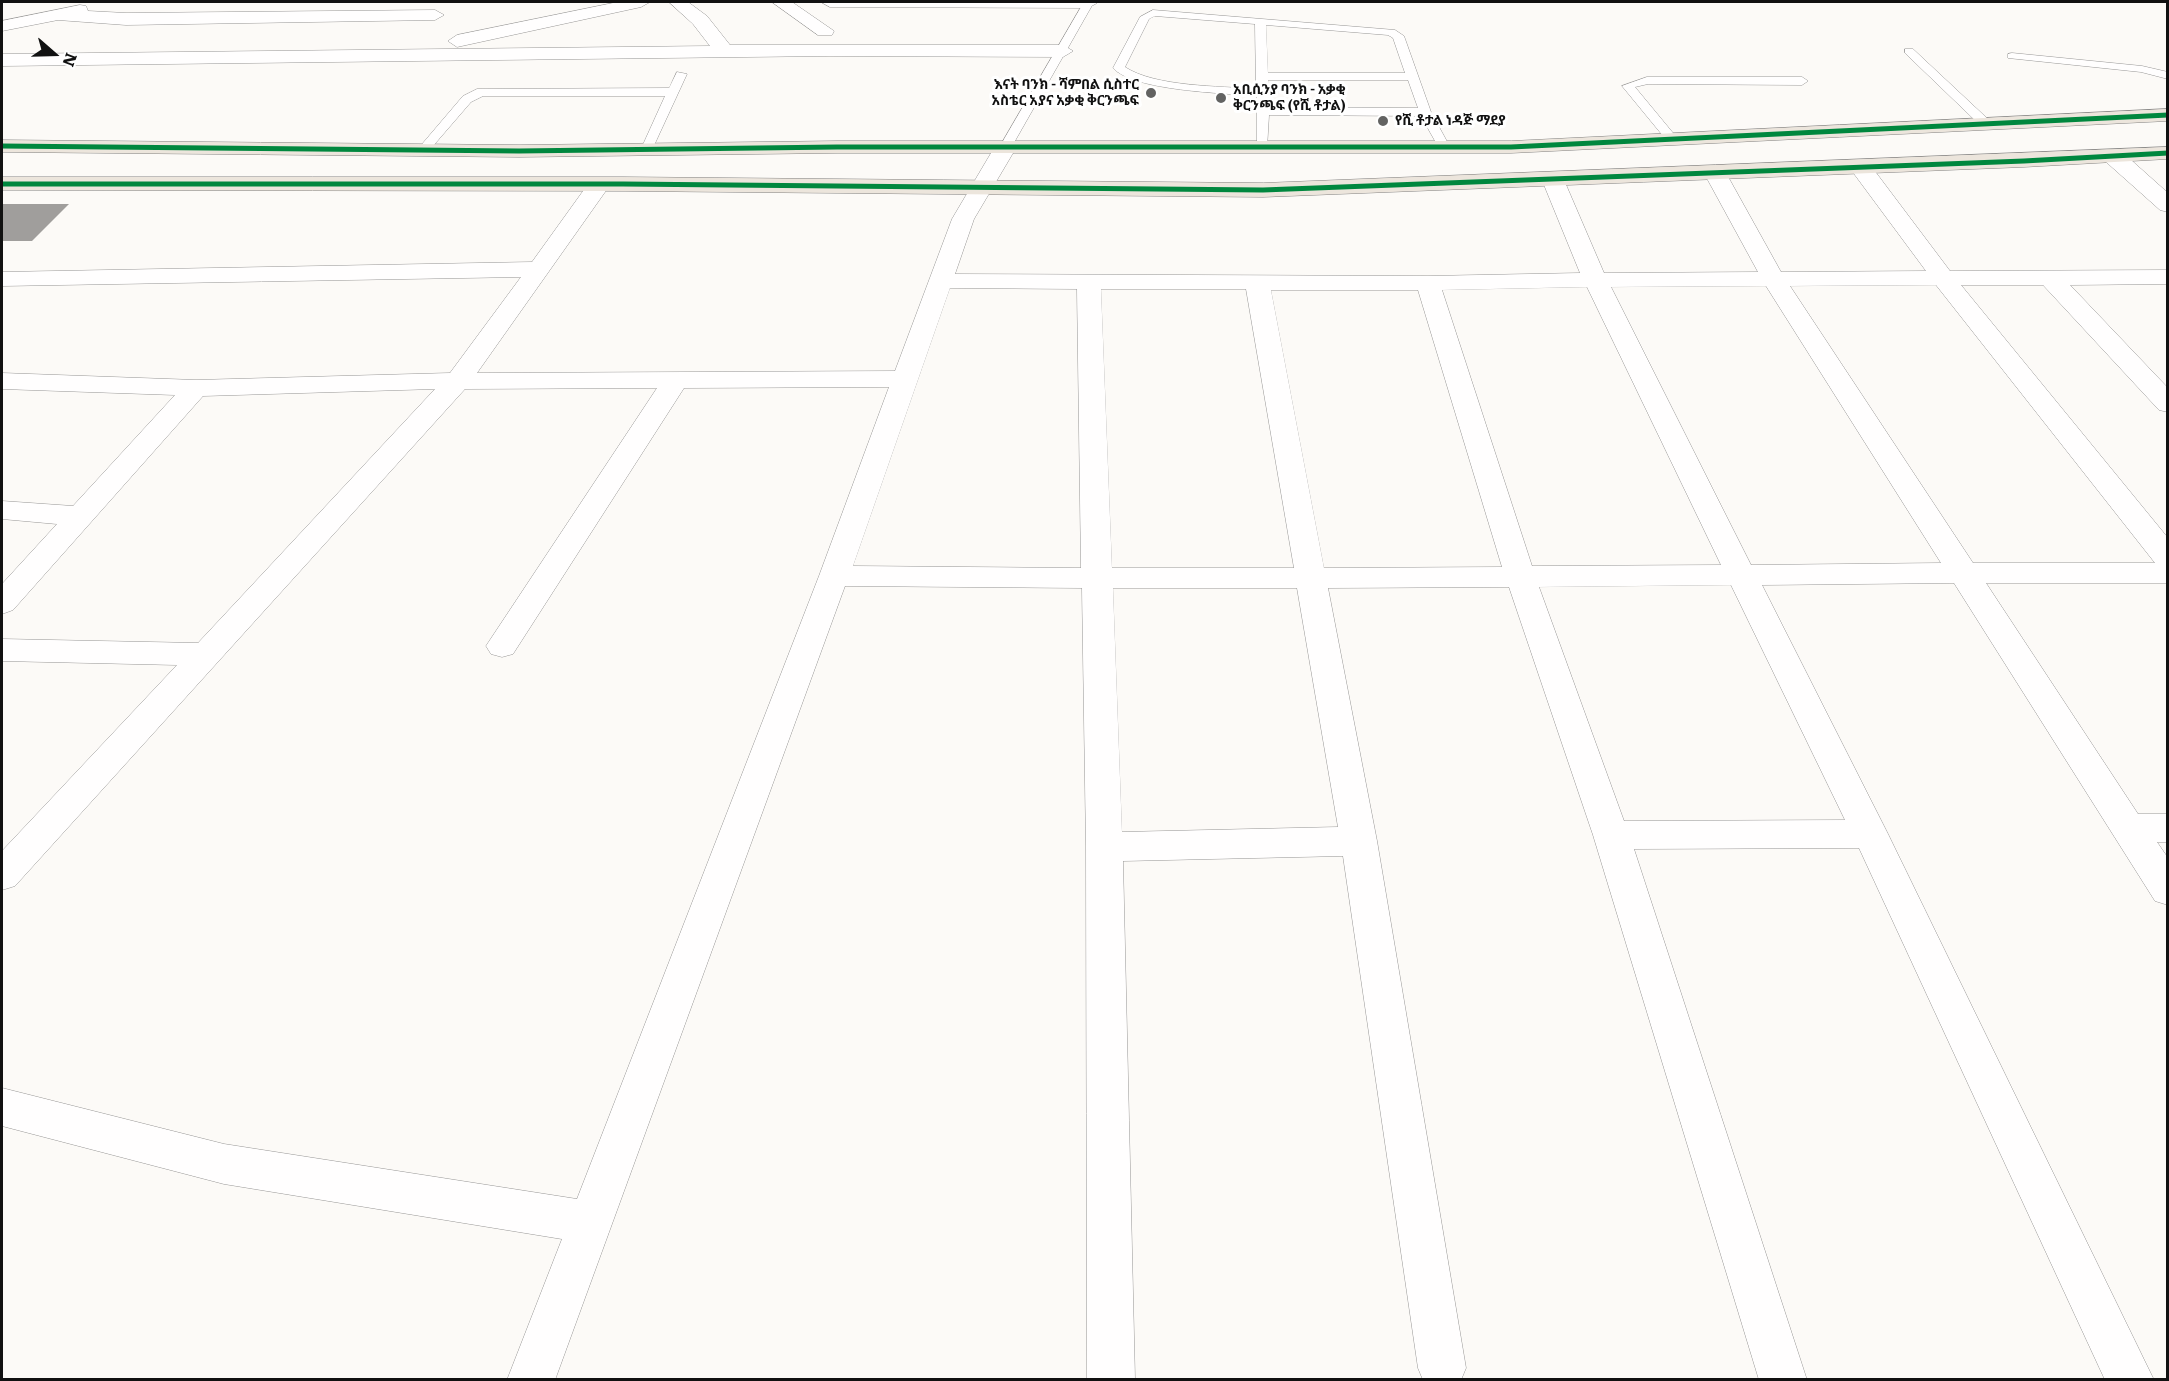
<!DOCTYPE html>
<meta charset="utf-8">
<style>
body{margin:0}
#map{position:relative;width:2169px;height:1381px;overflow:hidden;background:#fcfaf7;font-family:Literata,serif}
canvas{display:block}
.frame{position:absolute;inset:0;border:3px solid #111;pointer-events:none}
.north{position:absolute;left:24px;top:24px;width:60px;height:60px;-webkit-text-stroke:4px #fff;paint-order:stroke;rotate:110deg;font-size:16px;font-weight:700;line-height:24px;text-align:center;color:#111}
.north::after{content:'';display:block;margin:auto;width:21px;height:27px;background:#111;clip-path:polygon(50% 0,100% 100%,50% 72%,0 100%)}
</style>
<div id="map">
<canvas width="2169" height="1381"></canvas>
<div class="frame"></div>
<div class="north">N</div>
</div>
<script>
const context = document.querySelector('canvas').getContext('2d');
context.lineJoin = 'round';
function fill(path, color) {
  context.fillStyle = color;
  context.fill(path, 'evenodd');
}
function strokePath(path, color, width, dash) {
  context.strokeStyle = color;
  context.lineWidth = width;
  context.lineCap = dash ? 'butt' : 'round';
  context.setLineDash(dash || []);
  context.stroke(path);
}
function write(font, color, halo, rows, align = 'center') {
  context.font = font + ' Literata,"Noto Sans Ethiopic",serif';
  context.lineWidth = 6;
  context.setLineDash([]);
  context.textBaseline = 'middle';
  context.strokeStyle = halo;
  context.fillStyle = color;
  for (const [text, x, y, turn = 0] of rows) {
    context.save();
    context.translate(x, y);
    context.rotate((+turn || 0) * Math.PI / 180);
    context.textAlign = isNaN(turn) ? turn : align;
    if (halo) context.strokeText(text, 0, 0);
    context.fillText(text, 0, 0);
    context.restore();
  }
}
const building = new Path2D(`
 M2,204H69L32,241H2Z`);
const service = new Path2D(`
 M1084,2H1094L1011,148L1005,152L1001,151L999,148Z
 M1153,10L1395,30L1404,36L1431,112L1450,147L1444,151L1440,150L1421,116L1269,115L1267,148L1261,152L1257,151V96C1224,93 1134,91 1113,68L1140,17ZM1155,16L1255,24L1256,89C1220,86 1155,87 1125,67L1149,19ZM1266,25L1388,35L1393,38L1405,73H1268ZM1268,80H1408L1418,108L1269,107Z
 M1905,49H1913L1990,121V127H1982L1905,53Z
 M2012,53L2142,66L2168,72V79L2141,72L2008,58V54Z
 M677,72L687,74L651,152L647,153L641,149L665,96H483L471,102L427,153L423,154L417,150L463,96L477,89L669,88Z
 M1647,77H1802L1808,81L1802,85L1648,84L1635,87L1678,139L1672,143L1668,142L1622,86Z`);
const minor = new Path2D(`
 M618,2H650L641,7L457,47L448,41L457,35Z
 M669,2H688L707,16L730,45H1063L1073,51L1063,57L828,56L2,66V54L710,46L693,24Z
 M772,2H792L834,31L832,35H818Z
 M821,2H1096L1097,3L1088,8L830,7Z
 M80,5L86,6L88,11L126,13L435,10L444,15L435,20L126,25L58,20L2,31V21Z
 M1005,142L1013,143L1016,148L974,219L955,274L1428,276L1580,273L1542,180L1545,175H1561L1564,180L1604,273L1758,272L1704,173L1707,168H1723L1726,173L1781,272L1926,271L1849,167L1852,162H1868L1950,271L2168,270V284L2070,285L2168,388V412L2159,410L2043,285H1961L2168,538V583H1986L2138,814H2168V842H2157L2168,858V905L2155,901L1954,583L1762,585L1888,834L2154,1380H2105L1859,848L1634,849L1807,1380H1759L1593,835L1509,587L1328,588L1377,841L1466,1368L1461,1380H1423L1418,1368L1343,856L1123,861L1135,1380H1087L1086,847L1082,588L845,586L555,1380H507L562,1239L224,1184L2,1126V1088L224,1144L577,1199L819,576L889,387L684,388L513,654L502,657L491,654L486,646L657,388L465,389L15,886L2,890V851L177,665L2,661V639L198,643L435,389L203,396L13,610L2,614V584L57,524L2,519V501L73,506L175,395L2,389V373L196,380L450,373L521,277L2,286V272L532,262L591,180H607L610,185L477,373L895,371L952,219L994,148L997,143ZM1936,285L2155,563H1973L1790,286ZM1766,286L1941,563L1751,565L1611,287ZM1587,287L1721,565L1532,566L1442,290ZM950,288L1077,289L1081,568L853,566ZM1101,289H1246L1294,568H1112ZM1271,290H1418L1502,567L1324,568ZM1731,585L1845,820L1624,821L1539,587ZM1113,588H1297L1338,827L1122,832Z
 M2113,150L2121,151L2168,193V212L2160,210L2105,161L2102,156L2105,151Z`);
const primary = new Path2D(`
 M2168,109V121L1511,153H837L519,157L2,152V140L519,145L837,141H1511Z
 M2168,147V159L2024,167L1263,197L623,191L2,190V177H623L1263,183Z`);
const cycleway = new Path2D(`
 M2,146L519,151L837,147H1511L2168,115
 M2,184H623L1263,190L2024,161L2168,153`);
const markers = [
 [1151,93,6,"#636362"],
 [1221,98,6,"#636362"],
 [1383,121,6,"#636362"]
];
const farPoinames = [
 ["እናት ባንክ - ሻምበል ሲስተር",1139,85,"right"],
 ["አስቴር አያና አቃቂ ቅርንጫፍ",1139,101,"right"],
 ["አቢሲንያ ባንክ - አቃቂ",1233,90],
 ["ቅርንጫፍ (የሺ ቶታል)",1233,106],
 ["የሺ ቶታል ነዳጅ ማደያ",1395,121]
];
fill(building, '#a09e9c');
strokePath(service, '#979695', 1);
strokePath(minor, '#979695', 1);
strokePath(primary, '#848382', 1);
fill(service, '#fffefe');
fill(minor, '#fffefe');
fill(primary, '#ece5dc');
strokePath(cycleway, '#00873e', 5);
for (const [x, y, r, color] of markers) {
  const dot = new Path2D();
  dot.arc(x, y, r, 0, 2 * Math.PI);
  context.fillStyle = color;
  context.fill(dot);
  strokePath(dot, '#fff', 2);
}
write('bold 14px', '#111', '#fff', farPoinames, 'left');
</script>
